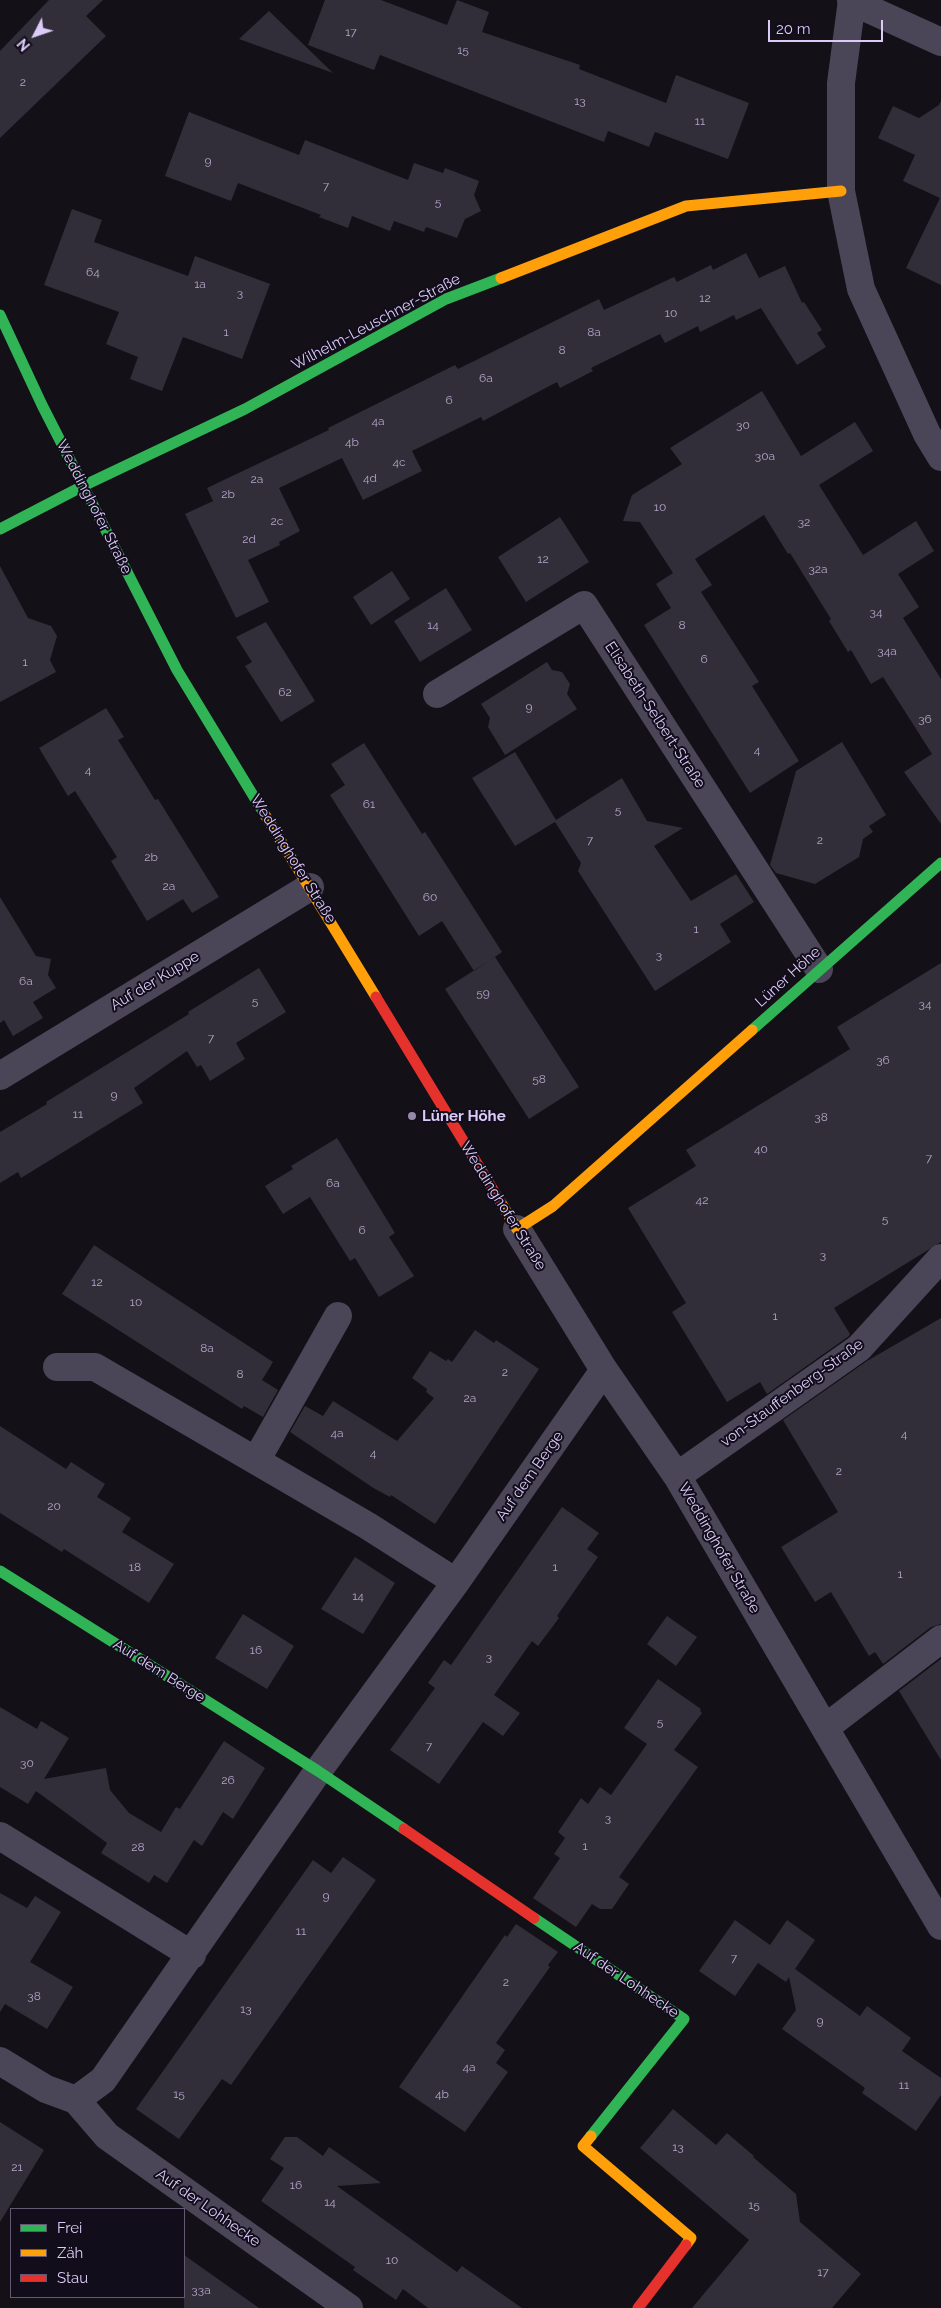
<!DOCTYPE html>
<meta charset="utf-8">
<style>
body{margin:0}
#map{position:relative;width:941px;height:2308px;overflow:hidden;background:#131017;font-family:Raleway,sans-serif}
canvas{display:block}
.legend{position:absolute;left:10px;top:2208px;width:175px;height:90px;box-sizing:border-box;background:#120d1a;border:1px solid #635973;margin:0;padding:6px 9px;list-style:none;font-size:15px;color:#dccbf9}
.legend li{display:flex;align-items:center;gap:10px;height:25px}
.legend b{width:25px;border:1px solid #635973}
.north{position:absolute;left:10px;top:10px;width:50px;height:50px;-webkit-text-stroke:4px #120d1a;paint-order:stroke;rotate:229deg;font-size:14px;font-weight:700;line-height:20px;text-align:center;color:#dccbf9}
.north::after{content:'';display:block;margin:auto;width:18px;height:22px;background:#dccbf9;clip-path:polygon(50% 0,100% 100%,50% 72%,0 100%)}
.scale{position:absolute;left:768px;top:20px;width:115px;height:22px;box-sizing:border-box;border:2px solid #dccbf9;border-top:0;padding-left:6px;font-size:15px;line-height:18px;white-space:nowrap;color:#dccbf9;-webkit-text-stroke:4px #120d1a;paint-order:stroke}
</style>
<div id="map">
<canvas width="941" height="2308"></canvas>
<ul class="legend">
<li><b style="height:6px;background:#30b455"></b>Frei</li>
<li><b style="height:6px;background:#ff9f0a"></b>Zäh</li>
<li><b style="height:6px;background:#e5322d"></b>Stau</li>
</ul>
<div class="north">N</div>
<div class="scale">20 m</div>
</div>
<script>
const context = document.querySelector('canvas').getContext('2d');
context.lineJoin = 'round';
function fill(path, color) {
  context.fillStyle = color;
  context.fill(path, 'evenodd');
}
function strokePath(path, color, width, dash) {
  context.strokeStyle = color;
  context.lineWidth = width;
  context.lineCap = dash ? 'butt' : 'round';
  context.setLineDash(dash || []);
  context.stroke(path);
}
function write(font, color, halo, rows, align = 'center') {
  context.font = font + ' Raleway,sans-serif';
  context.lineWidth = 4;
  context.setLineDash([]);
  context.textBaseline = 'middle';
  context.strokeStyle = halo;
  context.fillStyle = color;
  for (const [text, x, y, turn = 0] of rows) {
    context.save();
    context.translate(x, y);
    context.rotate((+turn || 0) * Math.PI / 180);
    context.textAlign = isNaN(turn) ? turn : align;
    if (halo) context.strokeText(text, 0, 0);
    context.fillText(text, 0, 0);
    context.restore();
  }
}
const building = new Path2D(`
 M49,0H103L86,16L106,36L0,138V51Z
 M325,0H381L447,25L457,0L489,12L482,32L580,65L579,69L666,103L676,75L749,103L728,159L655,132L649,147L608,131L604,142L380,55L374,70L308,45Z
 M269,11L333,73L239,39Z
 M941,101V285L906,268L940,198L903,181L915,155L878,138L893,106L919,118L939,105Z
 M189,112L299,155L305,140L408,180L414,163L443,173L445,168L479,181L474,195L481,211L465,219L457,238L426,227L424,232L394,221L390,231L352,216L348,228L319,217L321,215L238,183L231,201L165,176Z
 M72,209L102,220L94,242L188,276L195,256L270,284L242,359L183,337L162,391L130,379L138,357L106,344L119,312L44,285Z
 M746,253L759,278L785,266L802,303L804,302L822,330L817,333L826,347L797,365L761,308L736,320L734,315L700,332L698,326L665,343L660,334L591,368L593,371L560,388L557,382L483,421L481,417L412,451L422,471L363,500L342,458L279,488L300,531L279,542L280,545L248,560L269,602L236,618L185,514L213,501L207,488L329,430L328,428L455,365L458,369L599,299L604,310L674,277L677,282L711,265L713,270Z
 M762,391L801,456L855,422L865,438L873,451L819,485L863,555L916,521L934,551L898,574L919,607L903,618L941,679V824L904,772L932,754L883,677L871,684L851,650L848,652L829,621L831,619L790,553L788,554L764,515L695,559L712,585L701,592L759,682L752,686L799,761L750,793L644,625L671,608L656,584L673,573L640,522L623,521L632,495L682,464L670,448Z
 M560,517L589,562L526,602L498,557Z
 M0,566L28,618L51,626L57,636L50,660L56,672L0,702Z
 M392,571L410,599L371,625L353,597Z
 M446,588L472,630L420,662L394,621Z
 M266,622L315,701L281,722L245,666L252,662L236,637Z
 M547,662L552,670L562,672L570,684L567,694L577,709L505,755L488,727L490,718L481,704Z
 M106,708L124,737L118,740L155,800L158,799L219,897L192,913L183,899L147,921L111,861L117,857L75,791L68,796L39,748Z
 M842,742L886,815L869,826L873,832L863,839L859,857L815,884L776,873L770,865L796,771Z
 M364,743L422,834L425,832L502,952L474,971L442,921L419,936L330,795L345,785L331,764Z
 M515,752L556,820L622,778L647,821L683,828L654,846L691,901L736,874L754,902L720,924L731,942L655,991L578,871L581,863L555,822L515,846L472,778Z
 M0,897L36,956L51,959L48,975L56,988L33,1002L43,1018L13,1036L4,1020L0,1023Z
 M495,957L579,1087L529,1119L445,989Z
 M941,963V1242L834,1308L850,1334L849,1336L767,1394L760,1382L727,1402L672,1312L686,1303L628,1208L696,1166L686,1150L850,1049L837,1027Z
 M259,968L286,1012L236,1043L245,1059L210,1081L201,1065L197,1067L187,1051L134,1088L143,1103L21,1178L18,1172L0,1183V1132L47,1104L46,1102L189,1014L188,1012Z
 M337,1138L395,1233L389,1237L414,1276L379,1297L355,1258L350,1261L310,1197L283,1214L265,1186L293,1169L291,1166Z
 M94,1245L273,1362L262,1380L278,1390L263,1417L244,1406L242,1409L62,1294Z
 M941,1318V1624L931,1627L883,1664L875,1652L869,1656L831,1592L815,1602L781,1547L838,1512L783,1420L867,1361Z
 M475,1330L494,1343L496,1340L539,1369L435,1524L391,1495L390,1497L375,1489L290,1432L305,1406L323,1416L333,1401L397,1441L434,1398L426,1392L427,1389L412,1378L430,1351L446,1361L448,1359L452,1362Z
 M0,1426L66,1469L71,1462L105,1484L97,1497L131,1518L122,1532L174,1564L149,1603L64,1549L62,1552L0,1513Z
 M562,1507L599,1533L587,1549L598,1557L557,1616L559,1618L538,1646L532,1641L494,1695L520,1713L503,1736L483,1722L439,1784L390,1750L435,1688L428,1683L444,1660L451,1665Z
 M355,1557L395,1583L363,1634L321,1609Z
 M243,1614L294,1646L267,1689L215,1658Z
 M667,1616L697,1637L676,1666L647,1644Z
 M941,1659V1760L899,1691Z
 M658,1679L701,1709L700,1711L702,1713L674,1750L698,1767L619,1877L629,1884L612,1909H600L592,1904L576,1927L533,1898L560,1858L554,1854L565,1838L558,1832L581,1798L588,1804L600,1787L611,1795L647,1744L624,1728Z
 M0,1707L37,1729L41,1721L69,1738L44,1779L106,1768L110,1790L129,1813L161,1832L176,1807L180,1809L224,1741L265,1768L233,1819L223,1812L202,1846L194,1840L167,1883L154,1875L149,1883L101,1853L107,1843L36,1791L28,1804L0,1787Z
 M343,1857L376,1880L231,2085L222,2079L179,2139L136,2109L313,1860L331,1873Z
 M0,1893L27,1908L35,1896L61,1912L30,1962L73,1987L47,2029L5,2004L0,2012Z
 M735,1920L770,1945L787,1920L815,1940L795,1969L860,2016L867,2006L911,2038L902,2051L941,2078V2095L916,2131L862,2093L865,2088L782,2029L796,2010L789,1977L786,1982L758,1963L735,1996L699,1971Z
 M516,1924L558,1952L548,1965L550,1967L496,2043L505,2050L496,2063L508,2072L465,2132L399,2087L505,1935L507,1937Z
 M673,2109L716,2145L727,2133L754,2156L753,2157L796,2194L800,2222L861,2274L832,2308H692L749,2240L640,2148Z
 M0,2122L44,2150L0,2222Z
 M285,2137H297L323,2156L329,2147L381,2183L337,2186L457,2272L462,2266L522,2308H428L403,2289L396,2300L353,2270L355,2267L261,2201L284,2168L270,2159Z
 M184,2255L259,2308H184Z`);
const street = new Path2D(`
 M852,0L841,83V191L861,289L927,434L941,457
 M851,1L941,42
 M437,694L584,605L819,969
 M0,1076L310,887
 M517,1229L604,1370L677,1476L941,1926
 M57,1367H95L368,1526L456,1582
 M257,1459L338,1316
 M677,1476L859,1348L941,1258
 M825,1728L941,1639
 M0,1836L192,1955
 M0,2061L46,2089L76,2100
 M76,2100L103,2080L318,1771L456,1582L604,1370
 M76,2100L107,2136L349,2308`);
const fast = new Path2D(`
 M0,315L42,405L177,670L265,815
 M0,529L83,486L245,409L446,299L501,278
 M752,1030L941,863
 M0,1571L318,1771L404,1829
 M534,1918L684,2019L591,2136`);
const slow = new Path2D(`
 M501,278L686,206L841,191
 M265,815L376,997
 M501,1203L517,1229L553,1206L752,1030
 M591,2136L583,2146L691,2238L686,2245`);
const jam = new Path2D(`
 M376,997L501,1203
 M404,1829L534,1918
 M638,2308L686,2245`);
const markers = [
 [412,1116,5,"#968aaa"]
];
const numberNames = [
 ["17",351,32],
 ["15",463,50],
 ["2",23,82],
 ["13",580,101],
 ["11",700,121],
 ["9",208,161],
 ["7",326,186],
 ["5",438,202],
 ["64",93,272],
 ["1a",200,284],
 ["3",240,293],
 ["12",705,298],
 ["10",671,313],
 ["1",226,332],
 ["8a",594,332],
 ["8",562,350],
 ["6a",486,378],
 ["6",449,400],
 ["4a",378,421],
 ["30",743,425],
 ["4b",352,442],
 ["30a",765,456],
 ["4c",399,462],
 ["4d",370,478],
 ["2a",257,479],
 ["2b",228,494],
 ["10",660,507],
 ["2c",277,521],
 ["32",804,522],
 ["2d",249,539],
 ["12",543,559],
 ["32a",818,569],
 ["34",876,612],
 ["14",433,625],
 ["8",682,625],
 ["34a",887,651],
 ["6",704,659],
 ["1",25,662],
 ["62",285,692],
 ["9",529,707],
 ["36",925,719],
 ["4",757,750],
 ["4",88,770],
 ["61",369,804],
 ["5",618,810],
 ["7",590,840],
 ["2",820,840],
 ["2b",151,857],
 ["2a",169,886],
 ["60",430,897],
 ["1",696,929],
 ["3",659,955],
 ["6a",26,981],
 ["59",483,993],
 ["5",255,1001],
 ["34",925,1004],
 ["7",211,1038],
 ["36",883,1060],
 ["58",539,1079],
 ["9",114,1095],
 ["11",78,1114],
 ["38",821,1117],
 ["40",761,1149],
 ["7",929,1158],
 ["6a",333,1183],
 ["42",702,1200],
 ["5",885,1219],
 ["6",362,1230],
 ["3",823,1255],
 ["12",97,1282],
 ["10",136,1302],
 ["1",775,1316],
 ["8a",207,1348],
 ["2",505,1372],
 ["8",240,1374],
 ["2a",470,1398],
 ["4a",337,1433],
 ["4",904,1434],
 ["4",373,1453],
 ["2",839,1471],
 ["20",54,1506],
 ["18",135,1567],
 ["1",555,1567],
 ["1",900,1574],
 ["14",358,1596],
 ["16",256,1650],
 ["3",489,1657],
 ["5",660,1722],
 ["7",429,1746],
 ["30",27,1763],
 ["26",228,1780],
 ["3",608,1818],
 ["1",585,1846],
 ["28",138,1847],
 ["9",326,1896],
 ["11",301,1931],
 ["7",734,1958],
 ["2",506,1982],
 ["38",34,1996],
 ["13",246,2009],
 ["9",820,2021],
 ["4a",469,2067],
 ["11",904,2085],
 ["15",179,2094],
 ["4b",442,2094],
 ["13",678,2147],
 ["21",17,2167],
 ["16",296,2185],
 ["14",330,2202],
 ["15",754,2205],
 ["10",392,2260],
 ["17",823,2272],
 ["33a",201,2290]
];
const streetNames = [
 ["Wilhelm-Leuschner-Straße",376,322,-28],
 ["Weddinghofer Straße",94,507,63],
 ["Elisabeth-Selbert-Straße",655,715,57],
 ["Weddinghofer Straße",293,859,58],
 ["Lüner Höhe",788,977,-42],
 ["Auf der Kuppe",155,981,-31],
 ["Weddinghofer Straße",503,1206,58],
 ["von-Stauffenberg-Straße",792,1393,-36],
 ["Auf dem Berge",530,1476,-55],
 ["Weddinghofer Straße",719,1548,60],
 ["Auf dem Berge",159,1671,32],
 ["Auf der Lohhecke",626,1980,34],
 ["Auf der Lohhecke",208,2208,35]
];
const poiNames = [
 ["Lüner Höhe",422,1116]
];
fill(building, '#322e39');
strokePath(street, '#4a4557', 28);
strokePath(fast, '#30b455', 11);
strokePath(slow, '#ff9f0a', 11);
strokePath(jam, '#e5322d', 11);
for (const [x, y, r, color] of markers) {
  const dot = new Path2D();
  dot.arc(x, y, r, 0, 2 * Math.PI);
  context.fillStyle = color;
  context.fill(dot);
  strokePath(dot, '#120d1a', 2);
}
write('12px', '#b2a4c9', null, numberNames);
write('15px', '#dccbf9', '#120d1a', streetNames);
write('bold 15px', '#dccbf9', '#120d1a', poiNames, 'left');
</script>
